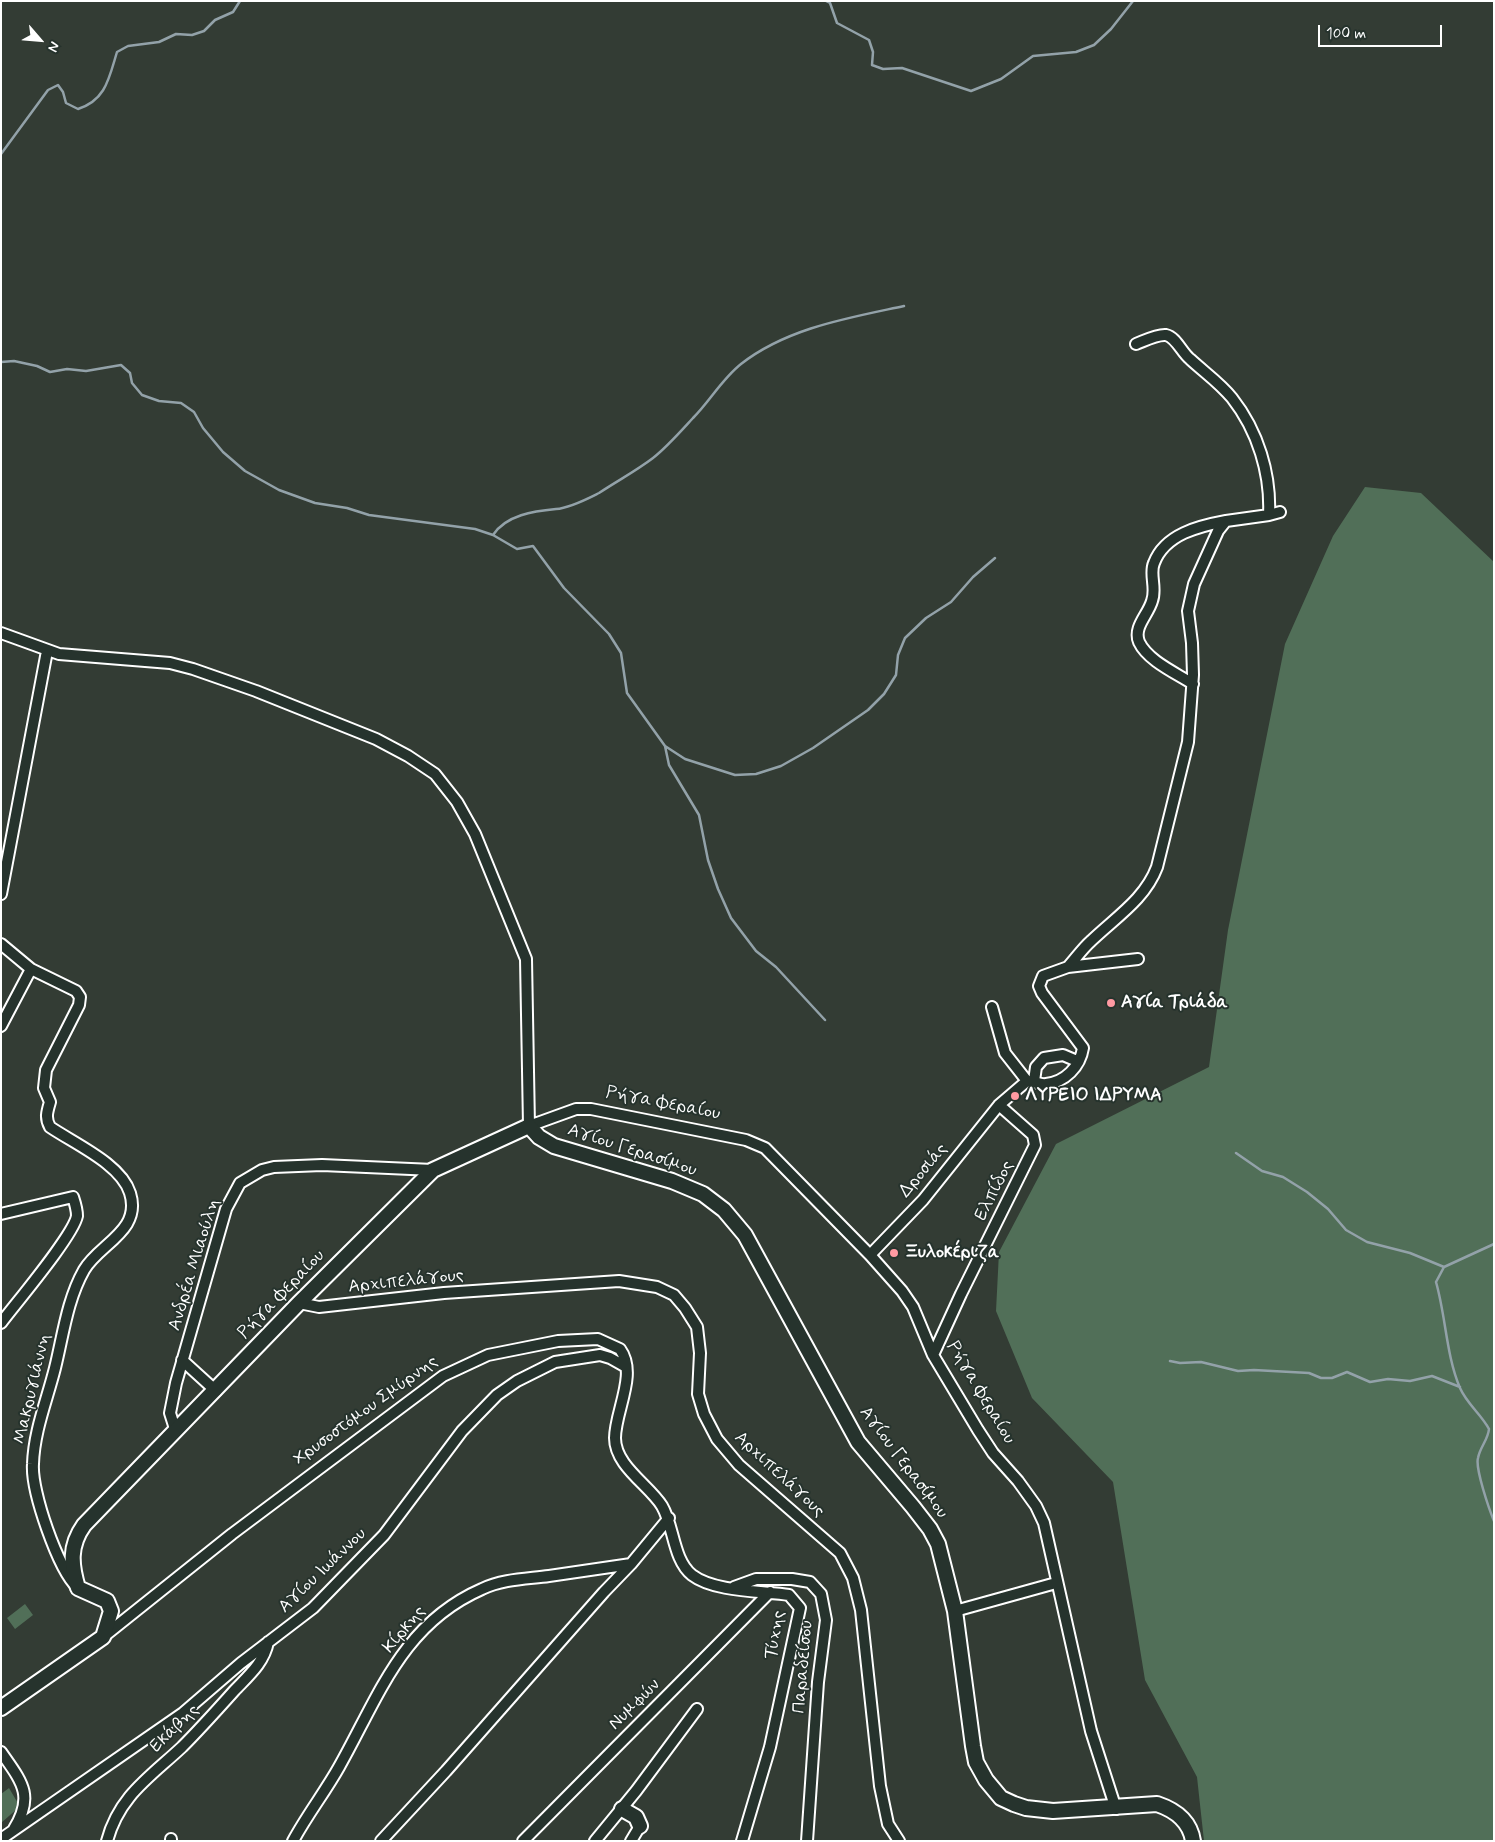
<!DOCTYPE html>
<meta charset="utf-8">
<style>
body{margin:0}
#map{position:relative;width:1495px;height:1842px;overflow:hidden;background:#333c34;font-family:Mynerve,sans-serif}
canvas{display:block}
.frame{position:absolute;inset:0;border:2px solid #fff;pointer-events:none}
.north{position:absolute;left:15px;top:15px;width:50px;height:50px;-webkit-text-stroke:4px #26332d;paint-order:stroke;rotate:117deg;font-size:14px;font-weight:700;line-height:20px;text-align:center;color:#fff}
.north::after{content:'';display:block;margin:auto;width:18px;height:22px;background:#fff;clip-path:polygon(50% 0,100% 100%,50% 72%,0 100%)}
.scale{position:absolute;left:1318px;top:25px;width:124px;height:22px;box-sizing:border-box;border:2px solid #fff;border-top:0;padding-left:6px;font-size:15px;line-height:18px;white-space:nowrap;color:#fff;-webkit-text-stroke:4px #26332d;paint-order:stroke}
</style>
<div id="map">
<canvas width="1495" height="1842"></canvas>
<div class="frame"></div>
<div class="north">N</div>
<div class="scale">100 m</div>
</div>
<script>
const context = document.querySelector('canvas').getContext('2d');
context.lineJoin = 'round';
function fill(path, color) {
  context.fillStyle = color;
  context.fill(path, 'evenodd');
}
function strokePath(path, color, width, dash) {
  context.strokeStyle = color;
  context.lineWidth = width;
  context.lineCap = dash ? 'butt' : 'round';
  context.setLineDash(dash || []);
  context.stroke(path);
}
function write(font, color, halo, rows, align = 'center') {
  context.font = font + ' Mynerve,sans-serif';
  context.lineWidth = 4;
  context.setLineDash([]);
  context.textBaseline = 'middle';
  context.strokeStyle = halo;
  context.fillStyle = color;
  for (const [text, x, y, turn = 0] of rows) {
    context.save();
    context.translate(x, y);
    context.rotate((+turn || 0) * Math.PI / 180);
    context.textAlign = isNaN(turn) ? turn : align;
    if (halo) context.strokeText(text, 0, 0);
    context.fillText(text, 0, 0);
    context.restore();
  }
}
const green = new Path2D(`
 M1365,487L1421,493L1494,562V1841H1204L1197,1777L1145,1680L1113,1482L1032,1398L996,1311L999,1252L1056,1144L1209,1067L1228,930L1285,644L1333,536Z
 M25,1604L33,1615L15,1629L7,1618Z
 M9,1788L19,1805L17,1809L1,1823V1794Z`);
const stream = new Path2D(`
 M826,1L830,3L837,23L869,40L873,52L872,65L883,69L902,68L971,91L1001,79L1033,56L1076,52L1094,45L1111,29L1133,1
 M1,154L48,90L58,85L63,92L66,103L78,109C106,100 109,78 117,52L128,46L159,42L176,34L192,35L204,31L215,20L233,12L240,1
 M1,362L14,361L37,366L50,372L67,369L86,371L121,365L130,373L132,383L142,395L159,401L181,403L194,412L203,428L223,452L245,471L279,490L315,503L347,508L369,515L475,529L493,535L517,549L533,546L564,588L609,634L621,653L627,693L665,746L685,759L735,775L756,774L781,766L813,748L868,710L884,694L896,675L898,655L905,638L926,618L951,602L973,577L995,558
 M493,535C506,515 534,511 556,509C570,508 587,499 599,493C617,481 636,471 653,458C667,447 681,431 693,418C710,401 722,379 741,364C787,328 848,318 904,306
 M665,746L669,765L699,815L708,860L718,889L731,918L756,951L776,967L825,1020
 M1236,1153L1262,1171L1283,1177L1307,1192L1328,1209L1346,1230L1367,1242L1410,1253L1444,1267
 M1494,1244L1444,1267L1436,1282C1446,1317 1446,1355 1460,1388C1467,1404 1481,1414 1489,1429C1488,1440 1480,1447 1478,1458C1475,1468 1489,1509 1494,1521
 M1170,1361L1180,1363L1201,1362L1238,1371L1254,1370L1309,1373L1321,1378H1332L1347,1372L1370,1382L1388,1379L1410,1381L1432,1376L1460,1387`);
const street = new Path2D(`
 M1136,344C1144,341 1157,334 1166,335C1176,337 1182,353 1190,359C1204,372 1220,383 1232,398C1258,431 1271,474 1269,515
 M1,633L59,654L170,663L193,669L256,691L376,739L408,756L435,774L457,802L475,834L526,959L529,1126L576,1109H591L746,1140L765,1148L870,1255L902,1291L913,1307L933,1355L978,1430L993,1453L1018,1481L1036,1506L1044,1523L1091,1731L1116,1809
 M1193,684C1176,673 1148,661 1139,642C1133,627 1148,615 1152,601C1157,588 1149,574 1154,563C1165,534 1199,526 1226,521
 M1,894L47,651
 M1,944L31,969L1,1026
 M1068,967C1076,958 1083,948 1091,941C1116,917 1145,899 1157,867L1188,742L1193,675L1192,643L1188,611L1194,584L1218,531L1226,521L1269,515L1280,512
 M31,969L76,991L80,997L79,1005L46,1070L44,1088L50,1102C47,1112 45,1118 50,1127C75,1144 121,1164 130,1193C142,1231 99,1244 84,1270C67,1300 63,1336 55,1368C47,1400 34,1431 33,1464C31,1491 58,1569 77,1587
 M992,1007L1005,1053L1027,1081
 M1034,1081L1036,1067L1044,1058L1063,1055L1077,1061
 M1,1214L73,1197C75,1203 77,1210 77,1216C73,1236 16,1303 1,1323
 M870,1255L923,1200L999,1105L1027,1081C1034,1081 1040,1085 1046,1084C1065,1082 1080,1067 1083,1048L1042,993L1039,986L1043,976L1068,967L1138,959
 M299,1303L319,1307L444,1293L619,1281L657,1287L674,1295L685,1308L697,1327L700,1353L698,1394L704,1414L717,1439L739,1465L840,1553L853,1578L861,1610L880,1786L888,1824L899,1841
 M933,1355L961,1294L1035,1145L1033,1135L999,1105
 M182,1360L216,1391
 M176,1432L170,1413L176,1383L226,1209L240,1183L262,1170L274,1167L322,1165L433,1170
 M734,1587L756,1579H792L810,1582L821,1594L826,1620L818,1682L807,1841
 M955,1611L1056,1583
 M103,1637L232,1534L443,1376L488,1355L558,1341L598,1339L620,1349C638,1374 615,1411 615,1438C615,1466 649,1485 662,1506C674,1526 673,1560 692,1575C714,1592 762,1591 789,1595L800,1608L770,1747L742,1841
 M1,1752C21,1781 35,1795 14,1829
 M1,1839L183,1713L241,1663L313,1608L384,1535L462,1431L497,1395L517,1381L555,1362L600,1355L610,1358L626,1367
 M171,1839V1841
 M107,1841C119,1796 150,1777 182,1747C200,1729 217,1710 234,1691C248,1676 264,1663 268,1642
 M293,1841C307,1815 325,1792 339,1767C379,1696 402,1624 482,1589C503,1579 527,1579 549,1576C577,1572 604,1568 631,1564
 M381,1841L446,1771L604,1592L631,1564L669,1518
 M523,1841L770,1592
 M595,1841L636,1791L697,1709
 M631,1841L640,1826`);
const secondary = new Path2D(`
 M1,1708L103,1637L111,1611L107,1601L78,1588C71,1565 69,1546 84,1525L299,1303L433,1170L529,1126L539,1137L554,1146L672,1181L703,1194L724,1210L745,1235L858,1442L913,1507L930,1529L938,1544L955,1611L973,1746L976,1762L986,1780L1001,1798L1014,1804L1026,1808L1053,1811L1157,1804C1175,1810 1190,1821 1193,1841
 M622,1809L636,1817L640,1826`);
const markers = [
 [1111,1003,5,"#ff9aa2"],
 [1015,1096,5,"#ff9aa2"],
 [894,1253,5,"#ff9aa2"]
];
const poiNames = [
 ["Αγία Τριάδα",1121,1003],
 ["ΛΥΡΕΙΟ ΙΔΡΥΜΑ",1025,1096],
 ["Ξυλοκέριζα",904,1253]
];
const streetNames = [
 ["Ρήγα Φεραίου",663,1104,11],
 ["Αγίου Γερασίμου",632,1151,18],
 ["Δροσιάς",924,1171,-50],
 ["Ελπίδος",995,1191,-63],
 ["Ανδρέα Μιαούλη",195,1265,-73],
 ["Αρχιπελάγους",406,1282,-6],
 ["Ρήγα Φεραίου",282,1295,-46],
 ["Μακρυγιάννη",33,1389,-77],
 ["Ρήγα Φεραίου",980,1393,59],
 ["Χρυσοστόμου Σμύρνης",366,1411,-36],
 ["Αγίου Γερασίμου",903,1463,53],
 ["Αρχιπελάγους",779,1475,43],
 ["Αγίου Ιωάννου",323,1571,-44],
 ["Κίρκης",405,1630,-50],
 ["Τύχης",776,1635,-80],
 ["Παραδείσου",804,1667,-85],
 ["Νυμφών",635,1705,-45],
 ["Εκάβης",175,1729,-44]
];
fill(green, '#516f58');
strokePath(stream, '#93a2a9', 2.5);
strokePath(street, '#fff', 14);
strokePath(secondary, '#fff', 18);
strokePath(street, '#26332d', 10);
strokePath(secondary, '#26332d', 14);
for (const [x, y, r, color] of markers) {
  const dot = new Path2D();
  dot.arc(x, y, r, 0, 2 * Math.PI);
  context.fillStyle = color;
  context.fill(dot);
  strokePath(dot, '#26332d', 2);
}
write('bold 18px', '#fff', '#26332d', poiNames, 'left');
write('18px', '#fff', '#26332d', streetNames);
</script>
